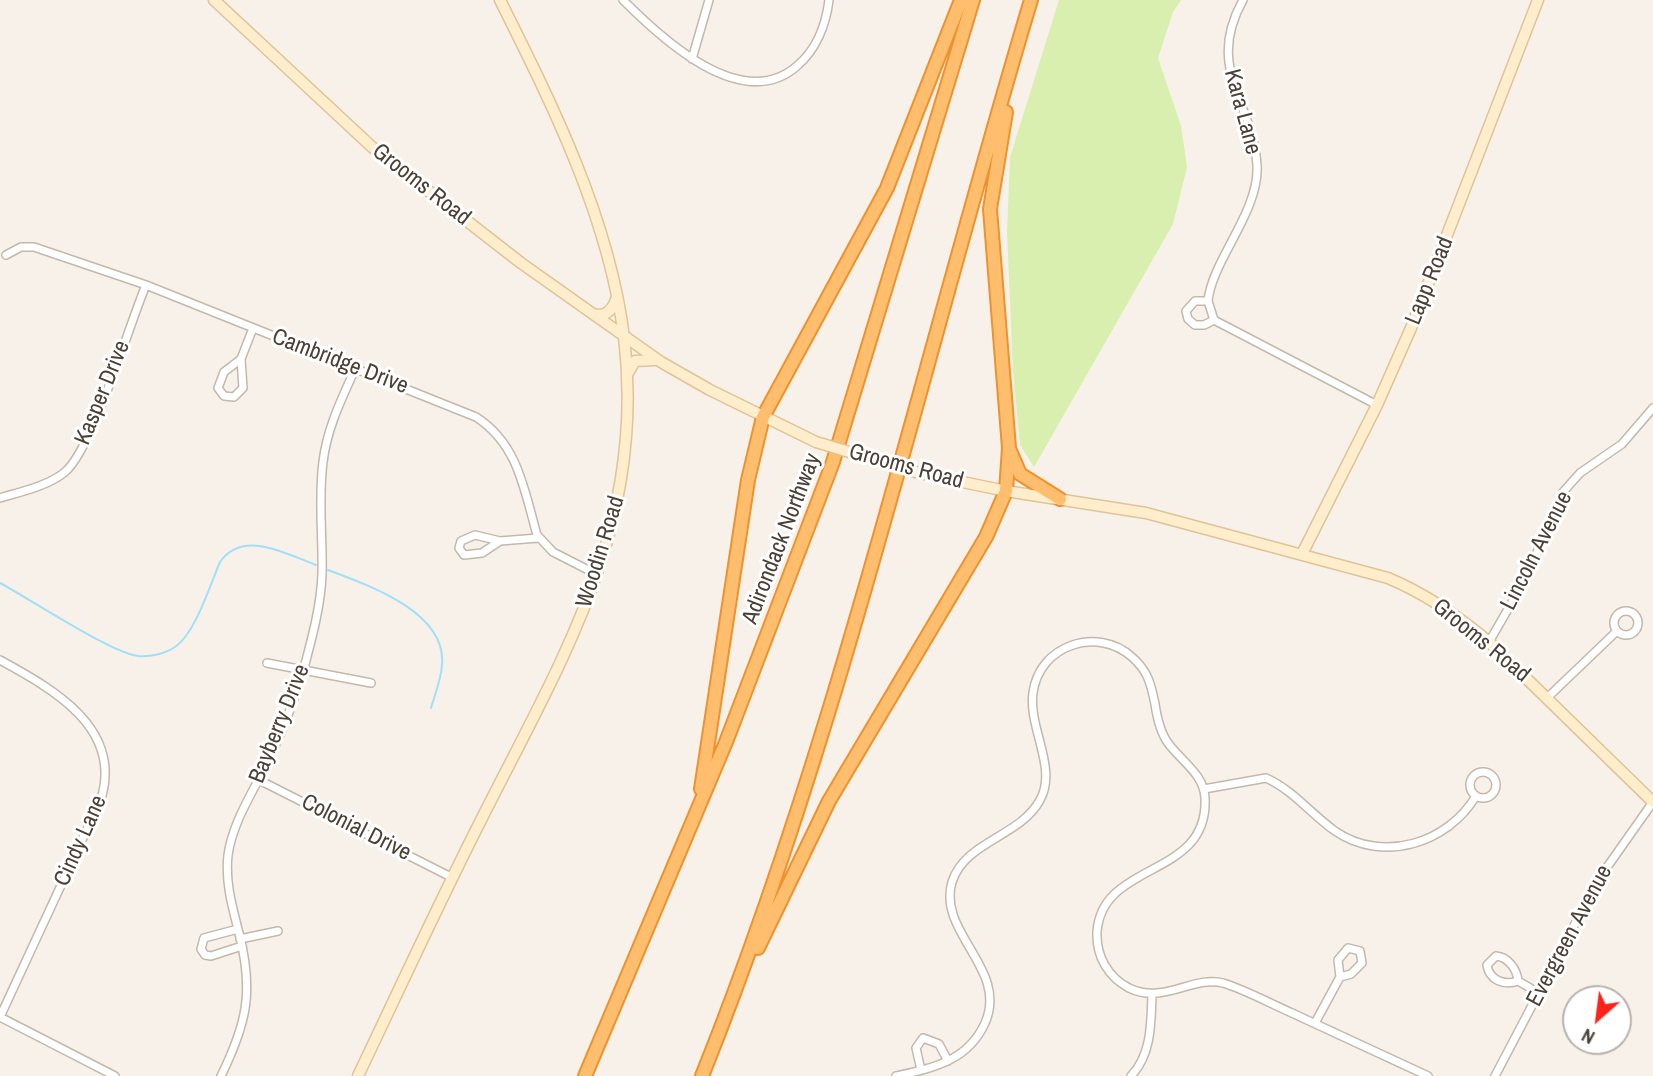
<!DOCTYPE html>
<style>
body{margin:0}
#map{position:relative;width:1653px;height:1076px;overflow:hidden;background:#f7f1ea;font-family:"Archivo Narrow",sans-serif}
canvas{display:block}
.north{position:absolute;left:1562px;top:985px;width:70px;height:70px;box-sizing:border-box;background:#fff;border:2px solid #b7b3af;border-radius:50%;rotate:208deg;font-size:19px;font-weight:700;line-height:28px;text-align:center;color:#4c4137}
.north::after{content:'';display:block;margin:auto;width:24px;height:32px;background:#ff2219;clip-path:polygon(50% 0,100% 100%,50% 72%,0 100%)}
</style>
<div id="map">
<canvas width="1653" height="1076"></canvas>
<div class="north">N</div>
</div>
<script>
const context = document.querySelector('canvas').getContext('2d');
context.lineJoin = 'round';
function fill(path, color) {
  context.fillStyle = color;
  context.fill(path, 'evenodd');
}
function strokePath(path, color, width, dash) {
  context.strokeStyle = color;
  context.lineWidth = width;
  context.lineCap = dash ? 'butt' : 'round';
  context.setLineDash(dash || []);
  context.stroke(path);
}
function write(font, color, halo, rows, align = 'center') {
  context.font = font + ' "Archivo Narrow",sans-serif';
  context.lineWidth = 6;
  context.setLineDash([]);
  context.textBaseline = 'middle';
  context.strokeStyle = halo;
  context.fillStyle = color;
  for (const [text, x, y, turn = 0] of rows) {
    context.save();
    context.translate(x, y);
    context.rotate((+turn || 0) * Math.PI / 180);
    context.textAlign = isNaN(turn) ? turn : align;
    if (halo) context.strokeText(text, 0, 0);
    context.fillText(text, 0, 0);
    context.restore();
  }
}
const green = new Path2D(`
 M1059,0H1181L1173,12L1158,58L1181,126L1187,167L1173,224L1034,467L1020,445L1013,371L1007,232L1010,157Z`);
const stream = new Path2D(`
 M328,570C368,585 447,612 442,665C441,680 435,694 431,708
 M0,583C30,599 111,653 138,656C150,657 165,654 175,647C195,634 210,585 220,562C243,529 287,554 316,565`);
const street = new Path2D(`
 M623,0C662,39 742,114 797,66C816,50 826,25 829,0
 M692,59L709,0
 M6,255L21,247H34L146,285L476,417C518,444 524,489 537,535L553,552L598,575
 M1195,301H1208L1214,320L1204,325H1195L1188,319L1186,311Z
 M1208,301C1212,260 1260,211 1257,165C1252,100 1205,68 1243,0
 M1214,320L1377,405
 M241,359L243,388L234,397L224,396L218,388L224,372Z
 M241,359L253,328
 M0,498C20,492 48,486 65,472C93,448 129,325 146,285
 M475,535L500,541L482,553L464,555L459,548L461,541Z
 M500,541L538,538
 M1614 623a12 12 0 1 1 24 0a12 12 0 1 1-24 0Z
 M1489,642L1526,578L1563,492L1580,473L1622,444L1653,408
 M0,660C53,689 123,728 101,799L0,1017
 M267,663L371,683
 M1547,698L1617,631
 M1470 785a13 13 0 1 1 26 0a13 13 0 1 1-26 0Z
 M259,780L453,878
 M1204,789L1266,778C1293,790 1311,814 1335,831C1383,864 1448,843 1476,796
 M238,929L204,938L201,949L205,955L211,956L242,946
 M240,939L278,931
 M1348,948L1360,951L1362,963L1351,974L1340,977L1338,960Z
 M1496,956C1508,957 1517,969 1518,981C1504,986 1489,980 1487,965Z
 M1518,981L1539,993
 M0,1017L115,1076
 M1315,1023L1340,977
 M921,1070L916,1048L923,1038L939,1044L948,1061
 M221,1076C247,1023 254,991 239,933C232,906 225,882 228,855C233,820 255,789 270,757C284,728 295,698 304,668C312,638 321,605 322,574C323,536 318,500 323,462C327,428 342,398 356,367
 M896,1076C933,1068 968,1061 985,1023C1009,969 937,933 952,882C965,841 1020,837 1040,800C1058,768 1028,728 1033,693C1039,645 1097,626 1132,657C1148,671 1151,684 1155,704C1157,718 1160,732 1168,743C1181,761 1204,774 1205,798C1209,879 1102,860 1097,932C1096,956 1108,977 1129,988C1164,1005 1193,975 1223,983C1246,990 1269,1003 1292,1013C1337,1034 1383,1055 1428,1076
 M1131,1076C1152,1054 1151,1022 1152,994
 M1495,1076L1598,880L1653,802`);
const secondary = new Path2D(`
 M214,0L372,147L521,263L661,362L710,390L816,442
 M593,314C606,318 613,309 617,297
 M628,373L635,361L655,360
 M919,473L1006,491L1146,513L1388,578C1426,594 1457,615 1489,642L1653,802
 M1302,554L1377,405L1411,328L1538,0
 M358,1076C398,992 437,907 479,824C560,662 647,527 624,337C609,218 553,106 500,0`);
const highway = new Path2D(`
 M1010,451L1020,474L1060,499
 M701,789L748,480L763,417L887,188L961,0
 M758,948L829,801L986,537L1006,491L1009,448L990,209L1006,112
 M585,1076L726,742L833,462L973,0
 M702,1076C842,727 923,359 1031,0`);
const secondaryBridge = new Path2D(`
 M816,442L919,473`);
const streetNames = [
 ["Kara Lane",1242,112,75],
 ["Grooms Road",421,185,38],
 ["Lapp Road",1430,281,-68],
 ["Cambridge Drive",340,362,21],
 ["Kasper Drive",103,393,-68],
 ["Grooms Road",906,467,15],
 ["Adirondack Northway",782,539,-69],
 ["Lincoln Avenue",1537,551,-63],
 ["Woodin Road",601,552,-73],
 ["Grooms Road",1481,641,39],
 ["Bayberry Drive",280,724,-68],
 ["Colonial Drive",356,828,27],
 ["Cindy Lane",81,841,-66],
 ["Evergreen Avenue",1570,936,-62]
];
fill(green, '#d9efaf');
strokePath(stream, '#a1dff9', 2);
strokePath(street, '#c4b8ab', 10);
strokePath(secondary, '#dec497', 13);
strokePath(highway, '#ef912c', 16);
strokePath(street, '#fff', 7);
strokePath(secondary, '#ffedcc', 10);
strokePath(highway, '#ffbe6d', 12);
strokePath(secondaryBridge, '#dec497', 13, []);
strokePath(secondaryBridge, '#ffedcc', 10);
write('23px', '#4c4137', '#fff', streetNames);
</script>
